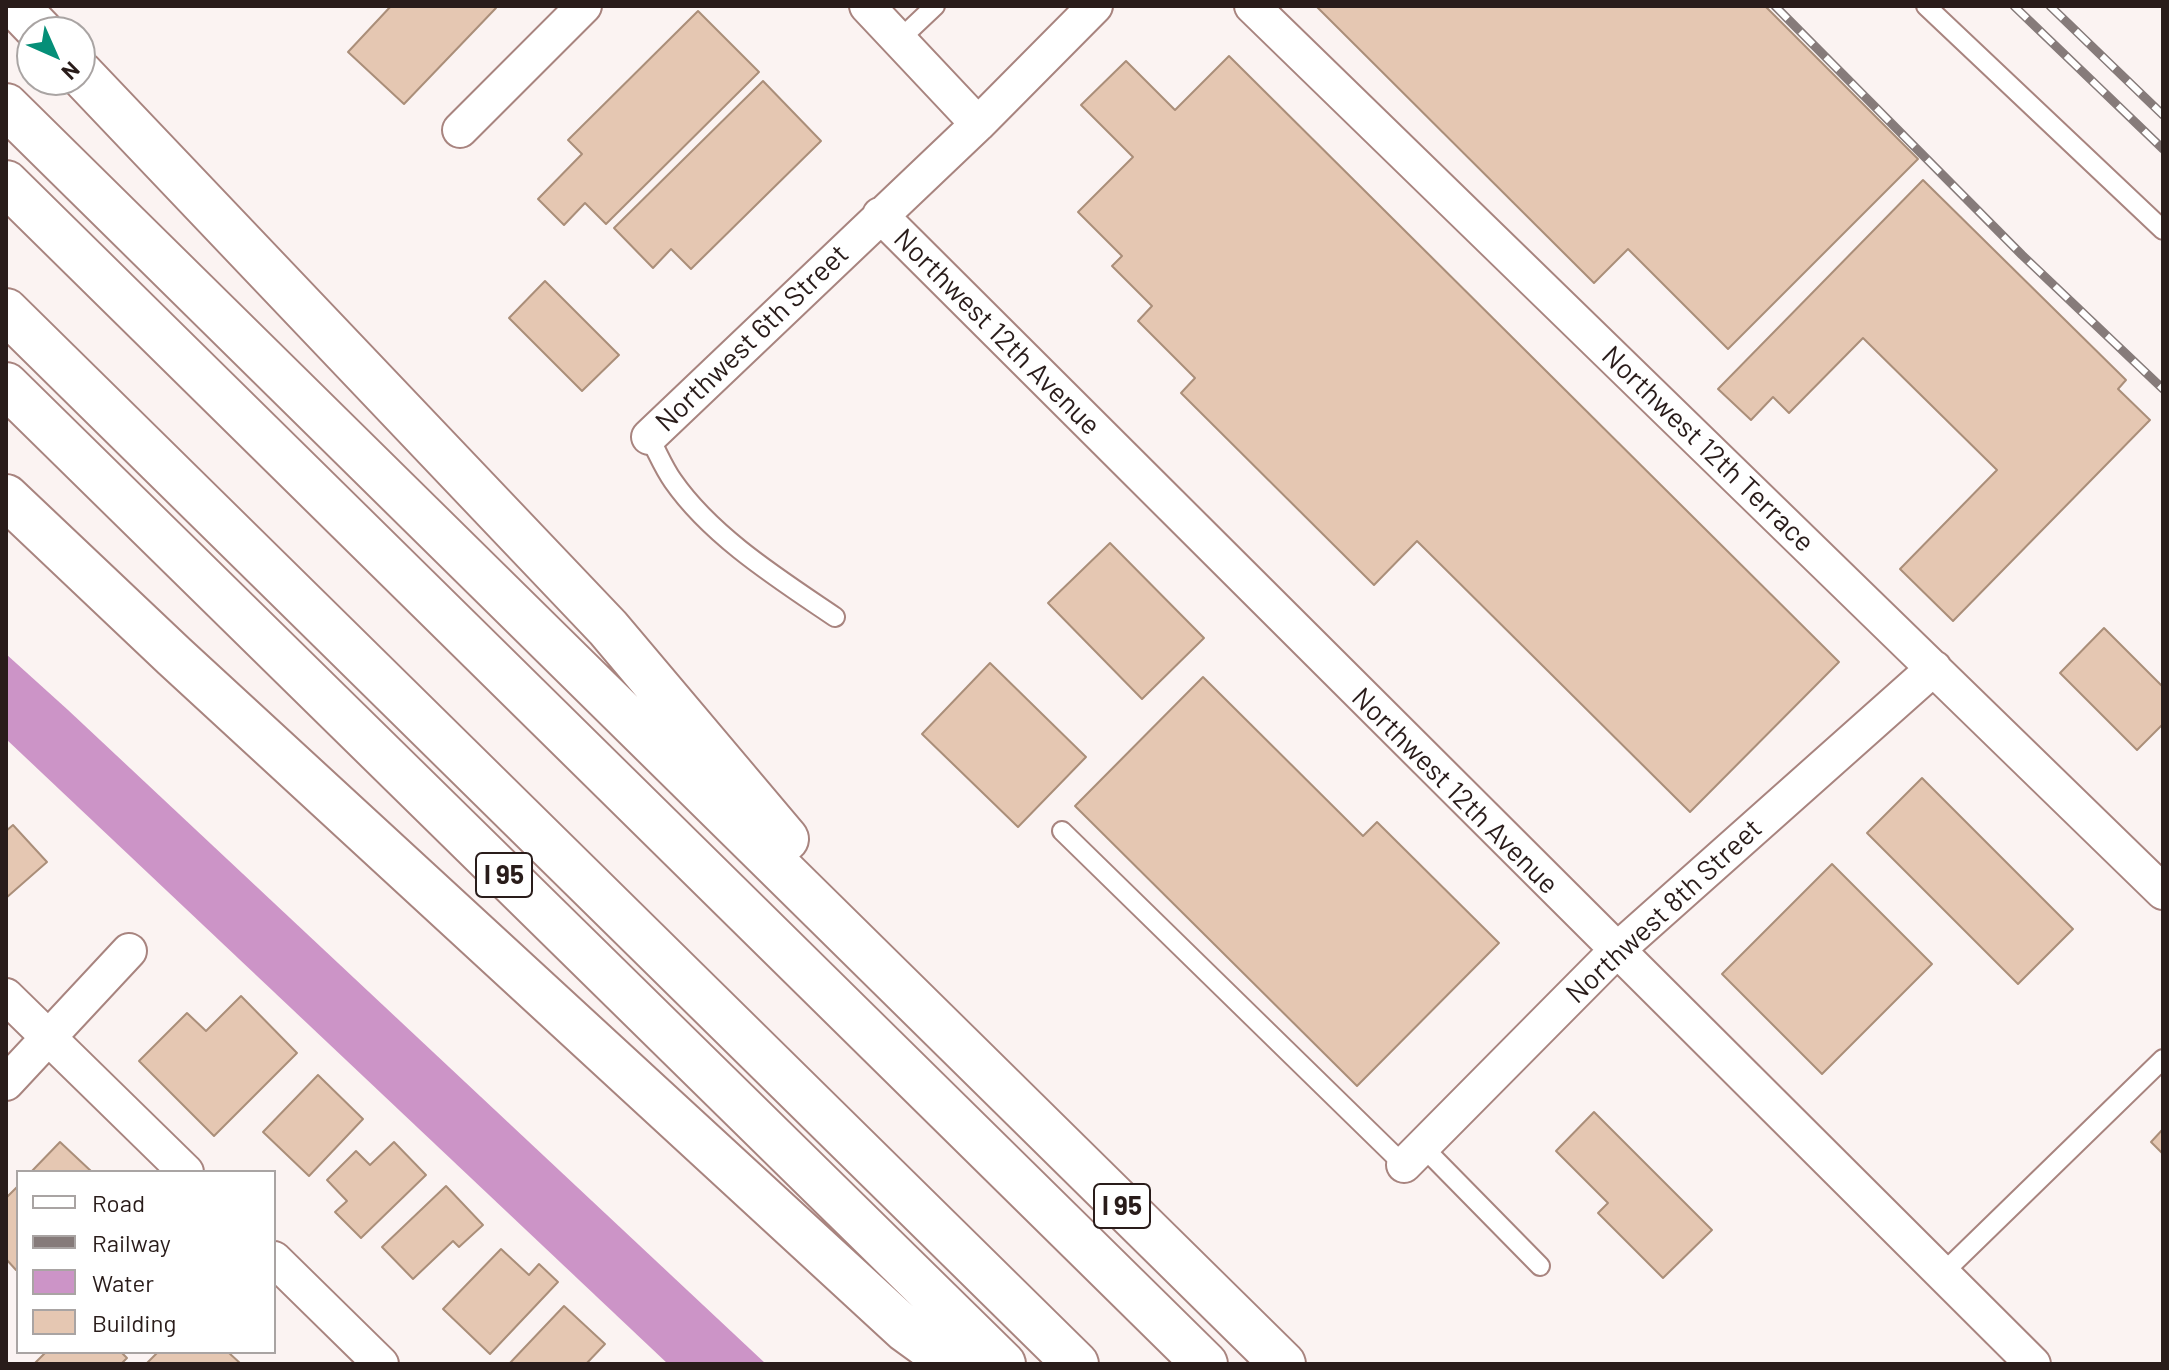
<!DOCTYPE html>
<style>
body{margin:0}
#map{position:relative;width:2169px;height:1370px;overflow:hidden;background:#fbf3f2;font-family:Barlow,sans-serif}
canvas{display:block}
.frame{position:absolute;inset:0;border:8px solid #291c1a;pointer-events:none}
.legend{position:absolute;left:16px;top:1170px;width:260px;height:184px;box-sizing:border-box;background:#fff;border:2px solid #a9a4a3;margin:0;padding:10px 14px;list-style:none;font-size:24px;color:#291c1a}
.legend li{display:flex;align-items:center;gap:16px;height:40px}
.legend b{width:40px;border:2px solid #a9a4a3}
.north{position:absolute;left:16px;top:16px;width:80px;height:80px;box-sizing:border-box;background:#fff;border:2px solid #a9a4a3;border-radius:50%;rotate:135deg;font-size:22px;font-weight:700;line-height:32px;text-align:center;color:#291c1a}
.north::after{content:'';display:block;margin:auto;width:28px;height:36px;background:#058f78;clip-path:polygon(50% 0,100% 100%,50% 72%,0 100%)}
</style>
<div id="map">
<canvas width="2169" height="1370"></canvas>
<div class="frame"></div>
<ul class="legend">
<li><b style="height:10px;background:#fff"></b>Road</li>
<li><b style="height:10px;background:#867b7a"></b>Railway</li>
<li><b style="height:22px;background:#cc94c7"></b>Water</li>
<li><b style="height:22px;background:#e5c7b2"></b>Building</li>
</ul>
<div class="north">N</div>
</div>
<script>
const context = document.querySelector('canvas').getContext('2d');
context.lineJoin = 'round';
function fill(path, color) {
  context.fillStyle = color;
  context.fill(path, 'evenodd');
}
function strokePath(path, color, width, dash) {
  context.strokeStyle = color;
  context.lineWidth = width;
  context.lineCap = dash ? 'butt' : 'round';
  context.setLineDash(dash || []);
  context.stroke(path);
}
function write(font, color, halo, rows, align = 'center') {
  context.font = font + ' Barlow,sans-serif';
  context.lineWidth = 6;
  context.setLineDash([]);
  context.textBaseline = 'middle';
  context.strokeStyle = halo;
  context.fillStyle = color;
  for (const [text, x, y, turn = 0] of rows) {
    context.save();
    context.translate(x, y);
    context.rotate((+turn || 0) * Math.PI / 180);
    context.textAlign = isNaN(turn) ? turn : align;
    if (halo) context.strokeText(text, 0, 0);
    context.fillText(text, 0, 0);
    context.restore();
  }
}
const water = new Path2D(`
 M6,654L68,710L766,1364H668L6,739Z`);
const building = new Path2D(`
 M391,6H493L496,8L404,104L348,52Z
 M1316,6H1765L1918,159L1728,349L1628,249L1594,283Z
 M698,11L759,72L606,224L585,203L564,225L538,199L582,154L568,140Z
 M1229,56L1839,662L1690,812L1417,541L1374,585L1181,393L1195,378L1138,321L1152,306L1112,266L1122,256L1078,212L1133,157L1081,105L1126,61L1175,110Z
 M763,81L821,141L691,269L671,249L653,268L614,228Z
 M1923,180L2126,380L2118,389L2150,420L1953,621L1900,569L1997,470L1863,338L1789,413L1773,397L1751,420L1718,389Z
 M545,281L619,355L582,391L509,318Z
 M1110,543L1204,638L1142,699L1048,603Z
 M2104,628L2163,687V724L2137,750L2060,673Z
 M990,663L1086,757L1018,827L922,734Z
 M1203,677L1363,836L1377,822L1499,943L1357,1086L1075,806Z
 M1922,778L2073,929L2018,984L1867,833Z
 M13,825L47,862L6,898V831Z
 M1832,864L1932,964L1822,1074L1722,974Z
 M241,996L297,1053L214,1136L139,1061L187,1013L206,1031Z
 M318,1075L363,1119L309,1176L263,1132Z
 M1594,1112L1712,1230L1663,1278L1598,1213L1608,1203L1556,1151Z
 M2163,1129V1154L2151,1142Z
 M60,1142L92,1172H31Z
 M394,1142L426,1175L361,1238L335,1212L347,1201L327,1180L356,1151L370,1165Z
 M18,1186V1268L16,1270L6,1259V1198Z
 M446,1186L483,1225L459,1247L453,1241L413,1279L382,1247Z
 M501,1249L529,1275L539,1264L558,1282L490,1354L443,1309Z
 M564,1306L605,1344L586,1364H509Z
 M46,1352H121L127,1358L121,1364H34Z
 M158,1352H228L241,1364H146Z`);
const lane = new Path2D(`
 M1926,6L2163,230
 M899,40L935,6
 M649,437C657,451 663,467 673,481C712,537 779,579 835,617
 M1062,831L1404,1165
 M1422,1146L1540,1266
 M1942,1274L2163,1059`);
const street = new Path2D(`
 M867,6L978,124
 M1252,6L2163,892
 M460,130L584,6
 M880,215L2033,1364
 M649,437L978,124L1095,6
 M6,996L186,1172
 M6,1083L129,951
 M1404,1165L1616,951L1934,668
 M274,1259L381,1364`);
const highway = new Path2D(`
 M16,6L41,32
 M80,73L608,628L786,839
 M6,106L1283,1364
 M6,183L1205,1364
 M6,311L1076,1364
 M6,385L1003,1364
 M6,497L174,656L906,1330L953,1364`);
const rail = new Path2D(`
 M1775,6L2022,255L2163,389
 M2014,6L2163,149
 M2050,6L2163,115`);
const shields = [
 [504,875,56],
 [1122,1206,56]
];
const shieldNames = [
 ["I 95",504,875],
 ["I 95",1122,1206]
];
const streetNames = [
 ["Northwest 12th Avenue",997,332,45],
 ["Northwest 6th Street",752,338,-44],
 ["Northwest 12th Terrace",1708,449,44],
 ["Northwest 12th Avenue",1455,791,45],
 ["Northwest 8th Street",1664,911,-43]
];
fill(water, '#cc94c7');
fill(building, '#e5c7b2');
strokePath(building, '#aa8e79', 2);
strokePath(lane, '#a8847f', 22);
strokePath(street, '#a8847f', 38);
strokePath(highway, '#a8847f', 48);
strokePath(lane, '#fff', 18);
strokePath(street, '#fff', 34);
strokePath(highway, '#fff', 44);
strokePath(rail, '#867b7a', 9);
strokePath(rail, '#fff', 6, [18]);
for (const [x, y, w] of shields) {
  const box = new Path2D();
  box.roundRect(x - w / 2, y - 22, w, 44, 6);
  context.fillStyle = '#fff';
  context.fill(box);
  strokePath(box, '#291c1a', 2);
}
write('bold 26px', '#291c1a', null, shieldNames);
write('28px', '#291c1a', '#fff', streetNames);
</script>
